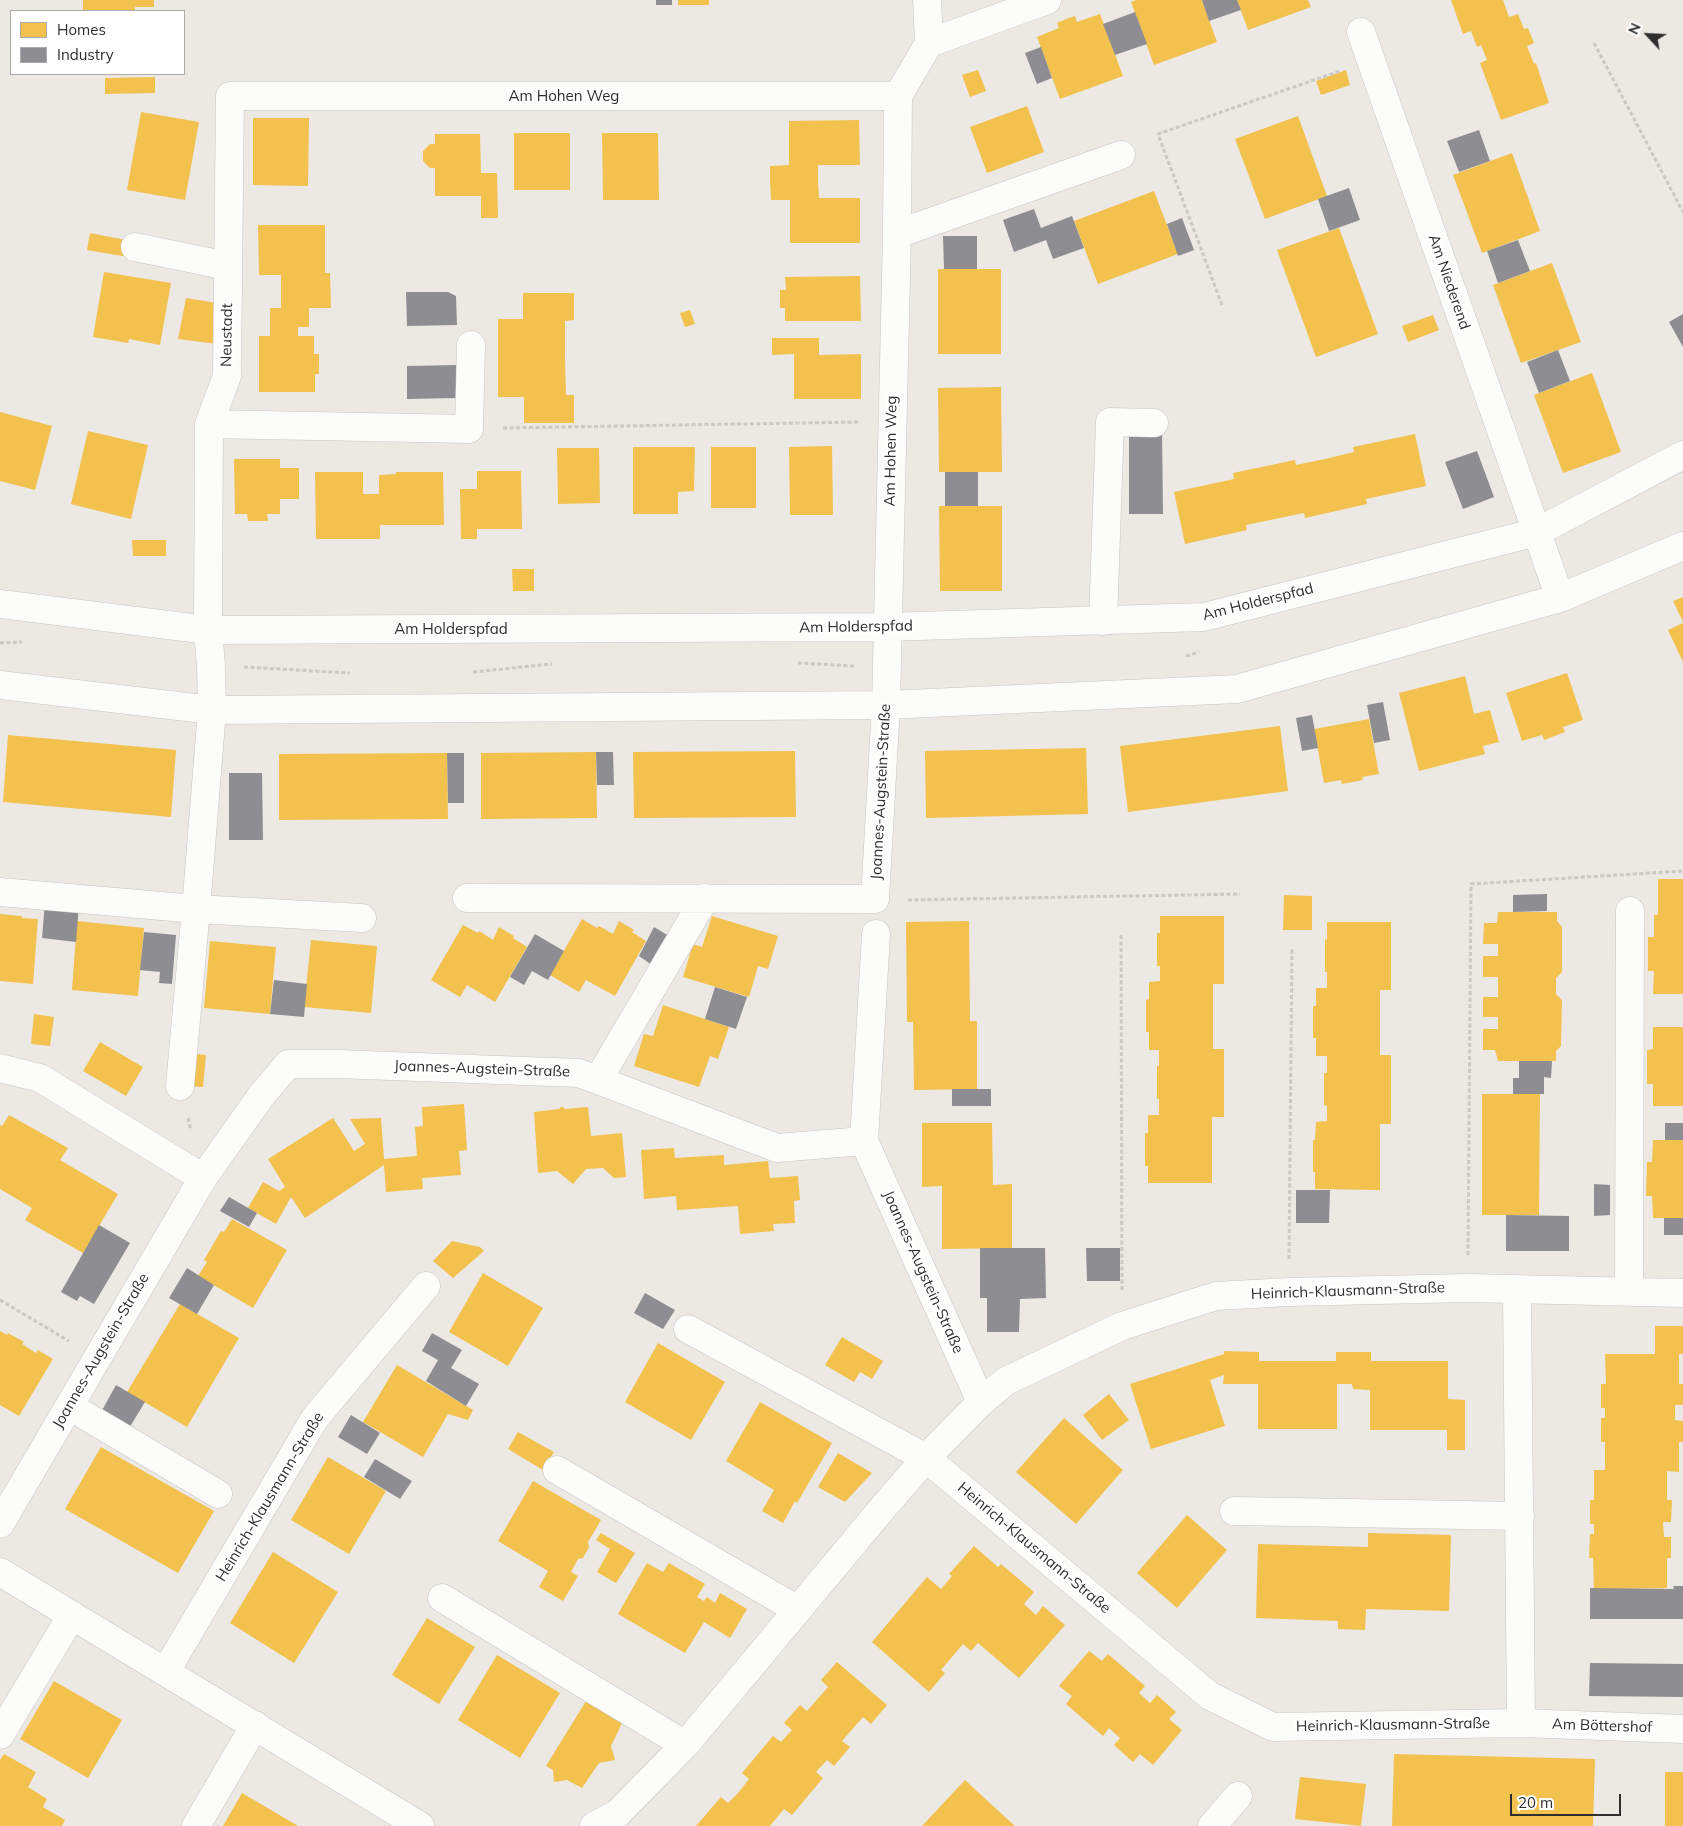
<!DOCTYPE html>
<meta charset="utf-8">
<style>
body{margin:0}
#map{position:relative;width:1683px;height:1826px;overflow:hidden;background:#ece8e4;font-family:Mulish,sans-serif}
canvas{display:block}
.legend{position:absolute;left:10px;top:10px;width:175px;height:65px;box-sizing:border-box;background:#fff;border:1px solid #ababab;margin:0;padding:6px 9px;list-style:none;font-size:15px;color:#2e2e2e}
.legend li{display:flex;align-items:center;gap:10px;height:25px}
.legend b{width:25px;border:1px solid #ababab}
.north{position:absolute;left:1623px;top:10px;width:50px;height:50px;-webkit-text-stroke:4px #fff;paint-order:stroke;rotate:295deg;font-size:14px;font-weight:700;line-height:20px;text-align:center;color:#2e2e2e}
.north::after{content:'';display:block;margin:auto;width:18px;height:22px;background:#2e2e2e;clip-path:polygon(50% 0,100% 100%,50% 72%,0 100%)}
.scale{position:absolute;left:1510px;top:1794px;width:111px;height:22px;box-sizing:border-box;border:2px solid #2e2e2e;border-top:0;padding-left:6px;font-size:15px;line-height:18px;white-space:nowrap;color:#2e2e2e;-webkit-text-stroke:4px #fff;paint-order:stroke}
</style>
<div id="map">
<canvas width="1683" height="1826"></canvas>
<ul class="legend">
<li><b style="height:14px;background:#f2c14e"></b>Homes</li>
<li><b style="height:14px;background:#8d8d92"></b>Industry</li>
</ul>
<div class="north">N</div>
<div class="scale">20 m</div>
</div>
<script>
const context = document.querySelector('canvas').getContext('2d');
context.lineJoin = 'round';
function fill(path, color) {
  context.fillStyle = color;
  context.fill(path, 'evenodd');
}
function strokePath(path, color, width, dash) {
  context.strokeStyle = color;
  context.lineWidth = width;
  context.lineCap = dash ? 'butt' : 'round';
  context.setLineDash(dash || []);
  context.stroke(path);
}
function write(font, color, halo, rows, align = 'center') {
  context.font = font + ' Mulish,sans-serif';
  context.lineWidth = 5;
  context.setLineDash([]);
  context.textBaseline = 'middle';
  context.strokeStyle = halo;
  context.fillStyle = color;
  for (const [text, x, y, turn = 0] of rows) {
    context.save();
    context.translate(x, y);
    context.rotate((+turn || 0) * Math.PI / 180);
    context.textAlign = isNaN(turn) ? turn : align;
    if (halo) context.strokeText(text, 0, 0);
    context.fillText(text, 0, 0);
    context.restore();
  }
}
const homes = new Path2D(`
 M83,0H154V7H135V11H83Z
 M678,0H709V5H678Z
 M1136,0H1202L1217,42L1154,65L1131,2Z
 M1237,0H1308L1311,7L1248,30Z
 M1451,0H1503L1509,17L1518,14L1524,29L1528,28L1534,43L1527,46L1534,64L1536,63L1549,103L1501,120L1480,63L1487,60L1481,45L1477,47L1471,31L1463,34Z
 M1100,14L1123,76L1060,99L1037,37L1059,28L1057,23L1066,19L1075,16L1077,22Z
 M978,70L986,91L970,97L962,75Z
 M1346,70L1350,85L1321,95L1316,81Z
 M155,77V93L105,94V78Z
 M1027,106L1044,152L987,173L970,127Z
 M141,112L199,122L185,200L127,190Z
 M1298,116L1327,196L1265,219L1235,139Z
 M253,118H309L308,186L253,185Z
 M859,120L860,165H818V182L819,198H860V243H790V200H771L770,182V166L789,165V121Z
 M514,133H570V190H514Z
 M602,133H658L659,200H603Z
 M435,134H480L481,173H497L498,218H481V196H435V168H430L423,161V151L430,144H435Z
 M1512,153L1540,231L1482,253L1453,175Z
 M1154,191L1178,254L1098,284L1074,221Z
 M258,225H325V273H330L331,308H309V327H298V336H314V354H319V374H315V392H259V336H270V308H281V275H259Z
 M1339,228L1378,334L1316,357L1277,250Z
 M90,233L131,241L128,257L87,250Z
 M1552,263L1581,342L1521,363L1493,285Z
 M938,269H1001V354H938Z
 M104,272L171,283L160,345L129,339L128,343L93,337Z
 M860,276L861,321H785V308H780V290H786L785,277Z
 M523,293H574V320L565,321V358L566,395H574V423H524V397H498V319H523Z
 M186,298L217,303V344L178,339Z
 M690,310L695,324L685,327L680,313Z
 M1433,315L1439,330L1408,342L1402,326Z
 M772,338H819V355L861,354V399H794V354L772,355Z
 M1592,373L1621,452L1563,473L1534,395Z
 M1001,387L1002,472H939L938,388Z
 M0,412L52,426L35,490L0,481Z
 M88,431L148,445L131,519L71,504Z
 M1415,434L1426,486L1366,499L1367,504L1305,518L1304,513L1246,525L1247,530L1185,544L1174,492L1234,479L1233,473L1295,460L1296,465L1325,459L1354,452L1353,447Z
 M832,446L833,515H790L789,447Z
 M633,447H695L694,491L678,492V514H633Z
 M711,447H756V508H711Z
 M557,448H599L600,503L558,504Z
 M234,459H280V468H299V499H280V514H267L268,521H248L247,514H235Z
 M477,471H521L522,529H477V539H461L460,489H477Z
 M315,472H363V494H379V475L396,474V472H443L444,525H380V539H316Z
 M939,506H1002V591H940Z
 M132,540H166V556H133Z
 M512,569H534V591H513Z
 M1683,597V622L1673,601Z
 M1683,623V662L1668,630Z
 M1567,673L1583,720L1563,727L1565,732L1544,740L1542,735L1522,741L1506,693Z
 M1465,676L1474,714L1490,710L1499,742L1483,746L1485,754L1419,771L1399,693Z
 M1369,719L1379,774L1362,777L1363,780L1342,784L1341,780L1324,783L1314,729Z
 M1280,726L1288,791L1128,812L1120,746Z
 M8,735L176,750L171,817L3,802Z
 M1086,748L1088,814L926,818L925,751Z
 M795,751L796,817L634,818L633,752Z
 M596,752L597,818L481,819V753Z
 M447,753L448,819L279,820V754Z
 M1658,879H1683V994H1653L1654,971H1648V937H1654V915H1658Z
 M1284,895L1312,896V930H1283Z
 M1498,912H1557V921L1562,927V972L1556,978V994L1562,1000L1561,1046L1556,1051V1061H1498L1495,1050H1483V1029H1498V1017H1483V997H1498V977H1483V956H1498V944H1483L1484,923H1497Z
 M0,914L22,916V918L38,919L33,984L0,981Z
 M712,916L778,936L768,969L758,966L749,997L683,977L693,944L702,947Z
 M1160,916H1224V984H1213V1049H1224V1117H1212V1183H1148V1166H1145V1133H1148V1115H1159V1099H1157V1066H1159V1050H1149V1032H1146V1000L1149,999V982L1160,981V966H1157V933H1160Z
 M582,919L597,928L599,926L613,934L619,921L634,930L632,932L646,941L615,996L586,980L579,992L550,975Z
 M77,921L144,928L138,996L72,990Z
 M969,921L970,1021H977V1089L914,1090L913,1022H907L906,922Z
 M1327,922H1391V990H1380V1055H1391V1124H1380V1190L1315,1189V1172H1313V1140H1315L1316,1122L1327,1121V1106L1324,1105V1073H1327V1056H1316V1038H1313V1006H1316V988H1327V972H1325V939L1327,940Z
 M463,925L478,933L479,931L493,940L499,927L514,936L513,938L527,947L495,1002L467,985L460,997L431,980Z
 M311,940L377,946L371,1013L304,1007Z
 M210,941L276,947L270,1014L204,1008Z
 M663,1005L729,1027L718,1059L710,1056L699,1087L634,1066L644,1034L653,1036Z
 M34,1014L54,1017L50,1046L31,1044Z
 M1653,1027H1683V1106H1653V1084H1647V1050L1653,1049Z
 M100,1042L143,1067L126,1096L83,1071Z
 M189,1053L206,1055L203,1087L186,1086Z
 M1482,1094H1540L1539,1215H1482Z
 M464,1104L467,1150L459,1151L461,1175L422,1178L423,1189L386,1192L384,1165L305,1218L291,1197L276,1224L248,1208L263,1182L279,1191L285,1187L268,1159L333,1118L354,1151L365,1144L350,1119L381,1118L384,1159L417,1156L415,1127L423,1126L422,1107Z
 M562,1106L565,1109L588,1107L591,1136L622,1133L626,1177L614,1178L603,1168L586,1169L573,1184L557,1171L538,1173L534,1112L559,1109Z
 M9,1115L68,1148L60,1160L118,1194L83,1253L25,1220L32,1208L0,1189V1125L2,1126Z
 M922,1123H992L993,1185L1012,1184V1248L942,1249V1186L922,1187Z
 M1653,1140H1683V1218H1653L1652,1196H1646L1647,1162H1652Z
 M674,1148L675,1158L724,1155V1165L768,1161L770,1178L798,1176L800,1200L794,1201L795,1223L773,1224L774,1231L740,1234L738,1206L677,1210L676,1196L644,1199L641,1150Z
 M232,1219L287,1250L253,1308L198,1276L207,1262L204,1260L221,1231L224,1232Z
 M452,1241L480,1247L484,1251L453,1278L433,1261Z
 M483,1273L543,1308L508,1366L449,1332Z
 M180,1304L239,1338L187,1427L127,1392Z
 M1655,1326H1683V1354H1679V1384H1683V1405H1675V1420L1683,1421V1442H1679V1472L1667,1471V1500H1672L1671,1522H1663L1664,1537H1671V1558H1667V1588L1594,1589L1593,1558H1589L1590,1534H1594V1524H1590V1500H1594V1470H1605V1442H1601V1418H1605V1408H1601V1384H1606L1605,1354H1655Z
 M0,1331L7,1335L8,1333L24,1342L22,1344L36,1353L38,1350L53,1359L19,1416L0,1405Z
 M842,1337L883,1361L872,1379L860,1372L854,1382L825,1365Z
 M658,1343L725,1382L691,1440L625,1402Z
 M1224,1351L1259,1352V1361H1336V1352H1371V1361H1448V1399L1465,1400V1450H1447V1430H1370V1390L1353,1389L1352,1384H1337V1429H1258V1384H1223L1224,1375L1210,1380L1225,1426L1151,1449L1130,1384L1224,1354Z
 M397,1365L473,1410L468,1420L448,1414L423,1457L363,1422Z
 M1109,1394L1129,1420L1102,1440L1083,1415Z
 M760,1402L832,1443L797,1503L795,1501L783,1523L762,1511L774,1490L726,1461Z
 M1064,1418L1123,1470L1076,1524L1016,1472Z
 M518,1432L554,1452L543,1470L508,1449Z
 M101,1447L214,1511L178,1573L65,1509Z
 M838,1453L872,1473L845,1502L818,1487Z
 M328,1457L386,1491L349,1554L291,1520Z
 M533,1481L601,1520L588,1542L589,1547L583,1558L578,1559L571,1572L578,1576L563,1601L539,1587L548,1571L498,1541Z
 M1187,1515L1227,1550L1177,1608L1137,1573Z
 M601,1533L635,1553L616,1583L597,1572L610,1549L596,1540Z
 M1368,1533L1451,1535L1449,1611L1366,1609L1365,1630L1338,1629V1621L1256,1618L1258,1544L1368,1547Z
 M974,1546L998,1567L1001,1564L1034,1592L1024,1604L1036,1615L1043,1606L1065,1625L1019,1678L978,1643L971,1651L963,1644L941,1670L945,1673L929,1692L872,1642L927,1577L941,1589L952,1576L949,1574Z
 M273,1552L338,1592L294,1663L230,1623Z
 M647,1563L663,1572L669,1563L705,1584L697,1597L704,1601L707,1597L715,1603L720,1593L747,1609L730,1638L704,1622L685,1653L618,1614Z
 M427,1618L475,1647L439,1704L392,1675Z
 M1089,1651L1102,1661L1108,1654L1145,1686L1139,1693L1150,1703L1157,1695L1176,1712L1169,1719L1182,1730L1153,1765L1140,1754L1133,1762L1114,1745L1120,1738L1109,1728L1103,1736L1066,1704L1072,1696L1059,1686Z
 M497,1655L560,1693L520,1758L458,1720Z
 M837,1662L887,1705L871,1724L863,1717L842,1741L850,1747L834,1766L827,1760L816,1772L823,1778L792,1815L784,1809L770,1826H696L721,1797L728,1803L739,1792L749,1779L742,1773L773,1736L781,1742L792,1730L784,1723L800,1705L807,1711L828,1687L821,1680Z
 M54,1681L122,1720L88,1778L20,1739Z
 M586,1701L622,1723L611,1746L615,1760L599,1763L582,1788L567,1780L554,1782L553,1770L546,1766Z
 M4,1754L36,1772L28,1787L47,1799L43,1807L65,1820L62,1826H0V1760Z
 M1394,1754L1595,1759L1593,1826H1392Z
 M1665,1772H1683V1826H1665Z
 M1300,1777L1366,1784L1361,1826L1295,1819Z
 M965,1780L992,1805L1015,1826H922Z
 M242,1793L271,1810L298,1826H223Z`);
const industry = new Path2D(`
 M656,0H672V5H656Z
 M1202,0H1237L1241,10L1209,21Z
 M1135,12L1147,44L1115,55L1103,24Z
 M1041,47L1052,78L1037,84L1025,53Z
 M1479,130L1490,161L1459,172L1447,141Z
 M1349,188L1360,220L1329,231L1318,199Z
 M1034,209L1041,228L1072,216L1084,248L1053,259L1046,240L1014,252L1003,220Z
 M1182,218L1194,250L1178,256L1167,224Z
 M943,236H977V269H944Z
 M1518,240L1530,271L1498,283L1487,251Z
 M406,292H448L456,296L457,325L407,326Z
 M1683,314V347L1669,322Z
 M1558,350L1570,381L1539,393L1527,362Z
 M457,365V398L407,399V366Z
 M1129,431H1162L1163,514H1129Z
 M1477,451L1494,497L1463,509L1445,462Z
 M945,472H978V506H945Z
 M1383,702L1390,740L1374,743L1367,705Z
 M1312,715L1318,748L1302,751L1296,718Z
 M596,752H613L614,785H597Z
 M447,753H464V803H448Z
 M229,773H262L263,840H229Z
 M1547,894V911L1513,912V895Z
 M45,902L79,905L76,942L42,938Z
 M654,927L669,936L652,965L639,956Z
 M144,932L176,935L172,984L159,983L160,972L140,970Z
 M535,934L564,951L548,980L532,971L524,985L510,977Z
 M274,980L307,984L304,1017L270,1014Z
 M715,987L747,997L736,1029L705,1019Z
 M1519,1061H1552L1551,1078L1544,1077V1094H1513V1078H1519Z
 M952,1089H991V1106H952Z
 M1665,1123H1683V1140H1665Z
 M1594,1184L1610,1185V1215L1594,1216Z
 M1296,1190H1330L1329,1223H1296Z
 M229,1197L257,1213L249,1227L220,1211Z
 M1506,1215L1569,1216V1251H1506Z
 M1664,1218H1683V1235H1664Z
 M99,1225L130,1243L94,1304L80,1296L77,1301L61,1292Z
 M980,1248H1045L1046,1298L1020,1299L1019,1332H987V1298H980Z
 M1086,1248H1120V1281H1087Z
 M187,1268L214,1285L197,1314L169,1298Z
 M645,1293L675,1310L663,1329L634,1313Z
 M432,1333L462,1350L451,1368L479,1384L466,1406L426,1381L438,1360L422,1351Z
 M116,1385L145,1402L128,1430L100,1414Z
 M351,1415L380,1433L367,1454L338,1437Z
 M375,1459L412,1481L400,1499L364,1477Z
 M1673,1586H1683V1619H1590V1588L1674,1589Z
 M1590,1663L1683,1664V1697L1589,1696Z`);
const path = new Path2D(`
 M1594,43L1683,212
 M1222,305L1158,134L1340,71
 M503,428L859,422
 M0,643L22,642
 M1186,656L1199,652
 M798,663L854,666
 M244,667L350,673
 M473,672L552,664
 M908,900L1240,894
 M1121,935L1122,1291
 M188,1118L191,1131
 M1468,1255L1471,884L1683,871
 M1289,1259L1292,947
 M0,1300L69,1341`);
const minor = new Path2D(`
 M927,0L929,43
 M1361,32L1560,598
 M897,234L1121,155
 M135,247L228,266
 M209,424L469,429L471,345
 M0,604L208,630L887,627L1204,617L1537,532L1683,455
 M1103,621L1110,422L1154,423
 M0,685L212,710L886,705L1237,689L1560,598L1683,546
 M0,892L196,909L212,710L211,665L208,630L209,424L227,376L230,96H898
 M467,898L875,899L886,705L897,234L898,96L929,43L1047,0
 M0,1068L40,1078L203,1178L0,1524
 M598,1080L705,898
 M180,1086L196,909L362,918
 M864,1141L876,934
 M203,1178L261,1096L288,1064H337L579,1073L777,1148L864,1141L981,1402
 M1517,1290L1521,1723
 M1629,1291L1630,911
 M688,1329L926,1458L1210,1696L1273,1727L1521,1723L1683,1729
 M69,1406L218,1494
 M557,1470L798,1610
 M1234,1511L1520,1516
 M0,1572L420,1826
 M442,1598L685,1745
 M166,1671L315,1418L426,1286
 M0,1735L72,1615
 M196,1826L255,1725
 M594,1826L617,1814L685,1745L881,1510L926,1458L981,1402L1006,1381L1122,1326L1216,1296L1289,1292L1468,1288L1683,1293
 M1212,1826L1238,1796`);
const streetNames = [
 ["Am Hohen Weg",564,96],
 ["Am Niederend",1449,282,71],
 ["Neustadt",227,335,-89],
 ["Am Hohen Weg",891,451,-89],
 ["Am Holderspfad",1258,602,-14],
 ["Am Holderspfad",856,627,-1],
 ["Am Holderspfad",451,629],
 ["Joannes-Augstein-Straße",881,792,-87],
 ["Joannes-Augstein-Straße",482,1069,2],
 ["Joannes-Augstein-Straße",923,1272,66],
 ["Heinrich-Klausmann-Straße",1348,1291,-2],
 ["Joannes-Augstein-Straße",101,1351,-60],
 ["Heinrich-Klausmann-Straße",270,1497,-59],
 ["Heinrich-Klausmann-Straße",1034,1548,40],
 ["Heinrich-Klausmann-Straße",1393,1725,-1],
 ["Am Böttershof",1602,1726,2]
];
fill(homes, '#f2c14e');
fill(industry, '#8d8d92');
strokePath(minor, '#c5c4c5', 29);
strokePath(path, '#c9c9c8', 3, [4, 2.5]);
strokePath(minor, '#fcfcfb', 28);
write('15px', '#2e2e2e', '#fff', streetNames);
</script>
